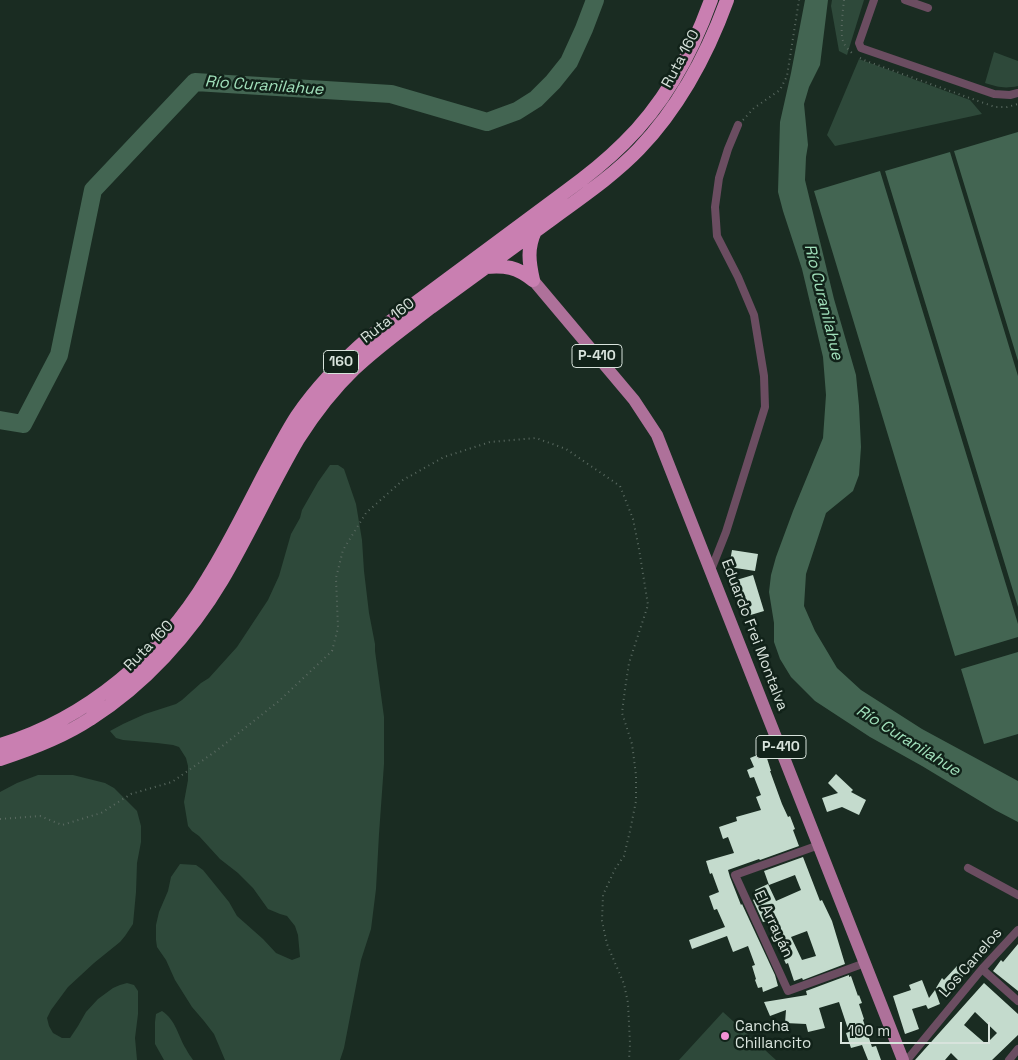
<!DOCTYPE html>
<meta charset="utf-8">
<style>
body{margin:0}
#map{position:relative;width:1018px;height:1060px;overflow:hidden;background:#1a2c22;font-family:"Space Grotesk",sans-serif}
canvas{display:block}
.scale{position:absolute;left:840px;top:1022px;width:150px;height:22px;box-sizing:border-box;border:2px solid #d8e3dc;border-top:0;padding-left:6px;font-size:15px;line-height:18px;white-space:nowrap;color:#d8e3dc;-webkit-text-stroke:4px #112219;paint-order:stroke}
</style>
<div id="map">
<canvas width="1018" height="1060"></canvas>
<div class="scale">100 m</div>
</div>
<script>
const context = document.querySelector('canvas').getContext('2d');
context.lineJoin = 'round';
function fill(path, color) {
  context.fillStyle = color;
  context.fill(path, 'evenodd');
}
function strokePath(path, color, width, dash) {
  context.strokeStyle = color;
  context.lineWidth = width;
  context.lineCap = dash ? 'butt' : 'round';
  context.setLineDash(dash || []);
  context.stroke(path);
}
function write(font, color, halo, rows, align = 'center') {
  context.font = font + ' "Space Grotesk",sans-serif';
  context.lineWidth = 5;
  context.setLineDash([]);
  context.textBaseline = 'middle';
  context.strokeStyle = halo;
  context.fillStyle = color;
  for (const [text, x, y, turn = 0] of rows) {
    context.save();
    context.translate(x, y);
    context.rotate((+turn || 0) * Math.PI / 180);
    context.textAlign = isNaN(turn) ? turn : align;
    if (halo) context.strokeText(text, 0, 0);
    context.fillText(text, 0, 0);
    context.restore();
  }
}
const green = new Path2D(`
 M832,0H864L847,55L839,51L831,6Z
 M994,52L1018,61V86C1004,89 998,87 985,83Z
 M859,59L970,100L982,114L835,146L827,135Z
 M330,465H338L344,469L356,504L362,540L364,571L369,613L375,644V651L384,717V764L379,834L376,889L371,929L361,960L344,1048L340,1060H225L214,1034L204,1021L192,1007L175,980L166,960L157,947L156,940V925L159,912L168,891L171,877L180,864L196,865L203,870L229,902L237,916L263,939L276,953L292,960L300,957L298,935L295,926L287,916L280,914L268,909L253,888L238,873L220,859L199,836L192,831L188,826L184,802L188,780V766L186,758L179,747L173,745L157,743L123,740L116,738L110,731L123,724L145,714L176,704L182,700L201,683L209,678L237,647L268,600L279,576L291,534L300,518L302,510L318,482Z
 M38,775H73L105,783L114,788L137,811L141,826V842L137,863L136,892L133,924L125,936L120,942L94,963L68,987L51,1010L47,1018L49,1026L53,1033L62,1038H70L78,1026L86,1012L98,999L113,988L120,985L127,983L134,985L138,991V1014L135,1038L137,1060H0V792L17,783Z
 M162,1011C176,1020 178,1036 186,1049C188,1053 191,1057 193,1060H164L155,1044V1022L156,1014Z
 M723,1012L776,1060H679Z`);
const water = new Path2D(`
 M805,0H828L820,65L809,87L804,104L808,145L806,157L805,180L834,299L856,375L859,406L861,447L859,475L853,491L826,513L806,574L804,606L815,631L837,668L861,690L922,729L1018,781V822L995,810L922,766L870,737L815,701L791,677L780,659L774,642V623L769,592L771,575L776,557L793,511L823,438L826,395L823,357L802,269L783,211L778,192L780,122L791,73Z
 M1018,132V361L954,151Z
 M950,152L1018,376V607L885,171Z
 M880,171L1018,624V637L955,656L814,191Z
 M1018,652V734L984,744L961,669Z`);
const river = new Path2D(`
 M0,420L23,424L59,355L93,190L195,82L391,94L487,122L517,111L536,99L553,82L569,62L584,29L595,0`);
const building = new Path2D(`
 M732,550L758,554L755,571L729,567Z
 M753,575L764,611L744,617L733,581Z
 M765,752L771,771H770L782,804L788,817L790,816L795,829L793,830L799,846L760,860L759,859L728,870L730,877L741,905L742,904L775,975L778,986L763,992L762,987L758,988L755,980L756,979L752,966L755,965L748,946L733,952L727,936L692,949L689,940L725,927L717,909L714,910L709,896L719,892L712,873L710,874L706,861L734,853L728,837L723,839L719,827L737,821L736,817L761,810L756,797L761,795L754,777L750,778L747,770L754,767L750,758Z
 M836,774L853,790L851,792L866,800L859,815L842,807L827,812L822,798L838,793L828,783Z
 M803,857L820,901L822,900L832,921L845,964L803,980L802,978L794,981L788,963L786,964L767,921L763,922L753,900L758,897L755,890L768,884L776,901L801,890L795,875L769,885L764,871ZM807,931L816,956L802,960L791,937Z
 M1018,944V991L993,971L1001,960L1003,962Z
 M957,966L965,974L953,987L947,996L936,988L942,978L944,980Z
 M849,975V977L851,976L858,996L859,995L862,1003L859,1004L864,1019L863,1020L872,1047L876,1046L881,1060H868L862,1045L851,1048L846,1033L849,1032L839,1002L819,1008L825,1028L808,1032L806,1024L785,1023L786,1010L770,1016L764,1002L807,995L806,991Z
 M922,980L929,998L935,990L940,1004L928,1009L926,1005L912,1009L919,1029L905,1034L893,996L911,990L909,985Z
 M984,983L1018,1014V1035L992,1060H958L951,1053L945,1060H915ZM975,1012L997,1033L986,1044L964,1025Z`);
const path = new Path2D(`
 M844,0C843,10 840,32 843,41C845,47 849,50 853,54
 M860,58L866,61L995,107H1007L1018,104
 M743,120L754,108L780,90L787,76L799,0
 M0,819L40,816L62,825L101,813L131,794L172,782L216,751L279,701L332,651L338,628L336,578L343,550L366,513L403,480L444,457L490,442L536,438L566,449L620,486L633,519L639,549L648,605L629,663L625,689L622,713L632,744L636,775V801L630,831L624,856L615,869L603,895L602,921L607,944L624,984L628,1003L630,1044L629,1060`);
const minor = new Path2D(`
 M874,0L859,43L861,48L994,94L1010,95L1018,93
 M905,0L928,8
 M711,570L726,532L765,407L764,376L754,315L738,277L717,236L715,207L719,178L728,149L738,125
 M819,845L735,875L788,991L865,963
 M968,868L1018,895
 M982,969L1018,1001
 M907,1060L982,969L1018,930
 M1009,1060L1018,1049`);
const primary = new Path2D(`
 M533,280L634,400L657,435L903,1060`);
const motorway = new Path2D(`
 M485,267C505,265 517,267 533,280
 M533,280C529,262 527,248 535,231
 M0,745C87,719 162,655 208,578C230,543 248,505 267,469C277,451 286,433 297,416C318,385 343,360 371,336L565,192C586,177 606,161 624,143C665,103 692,53 711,0
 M0,759C31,749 63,737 90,719C144,685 190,634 222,580C249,534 271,485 298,439C314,414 332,390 354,369C378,346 405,327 431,307C472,277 513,247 553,218C583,196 614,175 639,149C679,107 707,55 727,0`);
const markers = [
 [725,1036,5,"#f391d5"]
];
const shields = [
 [597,356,50],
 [341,362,35],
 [781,747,50]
];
const shieldNames = [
 ["P-410",597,356],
 ["160",341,362],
 ["P-410",781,747]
];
const streetNames = [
 ["Ruta 160",681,59,-62],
 ["Ruta 160",388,321,-38],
 ["Eduardo Frei Montalva",754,635,69],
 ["Ruta 160",149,646,-46],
 ["El Arrayán",773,924,65],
 ["Los Canelos",971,963,-49]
];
const poiNames = [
 ["Cancha",735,1027],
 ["Chillancito",735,1044]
];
const waterNames = [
 ["Río Curanilahue",264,86,4],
 ["Río Curanilahue",823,302,76],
 ["Río Curanilahue",908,741,32]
];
fill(green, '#2e493a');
fill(water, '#436552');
strokePath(river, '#436552', 18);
fill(building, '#c4dbcd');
strokePath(path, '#5a6a61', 2, [1, 4]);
strokePath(minor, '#6b4d61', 8);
strokePath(primary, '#ae719a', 12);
strokePath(motorway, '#c97fb1', 14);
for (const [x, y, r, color] of markers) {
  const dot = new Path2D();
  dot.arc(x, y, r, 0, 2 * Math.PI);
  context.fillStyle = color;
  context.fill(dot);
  strokePath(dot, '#112219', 2);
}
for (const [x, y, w] of shields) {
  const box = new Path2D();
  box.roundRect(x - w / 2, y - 11.5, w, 23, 4);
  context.fillStyle = '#112219';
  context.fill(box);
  strokePath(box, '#d8e3dc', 1);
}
write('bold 14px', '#d8e3dc', null, shieldNames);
write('15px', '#d8e3dc', '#112219', streetNames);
write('15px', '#d8e3dc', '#112219', poiNames, 'left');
write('italic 16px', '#a1e0bb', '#112219', waterNames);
</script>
